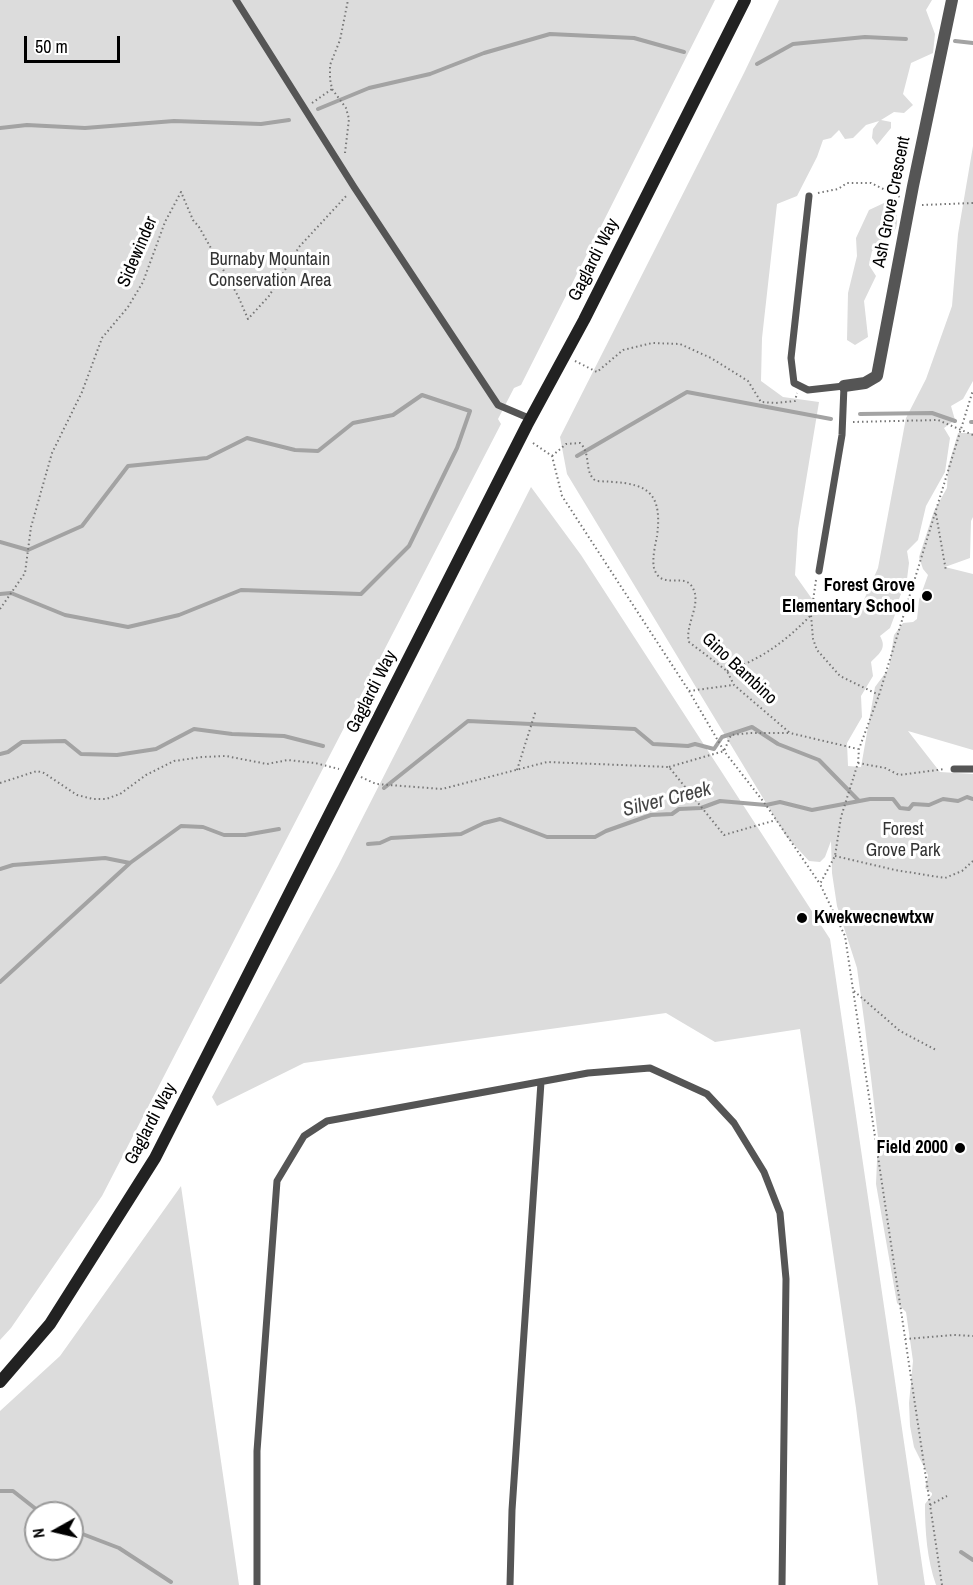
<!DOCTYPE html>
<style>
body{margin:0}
#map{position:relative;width:973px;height:1585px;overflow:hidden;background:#fff;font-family:"Archivo Narrow",sans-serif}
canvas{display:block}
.north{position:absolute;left:24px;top:1501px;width:60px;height:60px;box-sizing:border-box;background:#fff;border:2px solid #999;border-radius:50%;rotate:262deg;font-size:16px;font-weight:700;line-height:24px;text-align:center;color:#000}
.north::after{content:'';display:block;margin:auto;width:21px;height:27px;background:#000;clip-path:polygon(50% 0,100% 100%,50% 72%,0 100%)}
.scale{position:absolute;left:24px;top:36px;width:96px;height:27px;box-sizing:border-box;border:3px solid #000;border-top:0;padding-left:8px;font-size:18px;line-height:21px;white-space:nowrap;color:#000;-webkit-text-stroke:4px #fff;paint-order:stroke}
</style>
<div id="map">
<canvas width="973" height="1585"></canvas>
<div class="north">N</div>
<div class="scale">50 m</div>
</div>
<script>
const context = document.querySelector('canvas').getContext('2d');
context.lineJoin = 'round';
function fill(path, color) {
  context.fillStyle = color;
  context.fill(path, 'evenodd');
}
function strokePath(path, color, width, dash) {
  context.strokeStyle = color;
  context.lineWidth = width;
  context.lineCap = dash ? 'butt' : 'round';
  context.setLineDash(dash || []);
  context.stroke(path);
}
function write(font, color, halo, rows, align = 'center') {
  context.font = font + ' "Archivo Narrow",sans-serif';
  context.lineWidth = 6;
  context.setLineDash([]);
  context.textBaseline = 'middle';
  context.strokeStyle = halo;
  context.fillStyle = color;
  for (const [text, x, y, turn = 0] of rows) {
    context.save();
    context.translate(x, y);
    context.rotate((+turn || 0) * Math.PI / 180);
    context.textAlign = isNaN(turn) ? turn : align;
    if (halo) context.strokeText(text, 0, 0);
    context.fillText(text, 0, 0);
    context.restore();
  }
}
const green = new Path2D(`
 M0,0H715L521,385L514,388L498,419L501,424L102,1196L11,1328L0,1340Z
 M779,0H932L926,10L935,34L933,53L911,63L903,94L913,105L904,113L894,112L881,120L891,122V128L877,145L872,138L873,129L879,121L866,125L853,138L845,139L839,130L831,138L823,140L817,157L797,196L777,204L762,338L761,381L783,397L819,402L798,529L795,575L817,606L863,602L878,568L906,418L926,379L952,306L958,234L973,146V381L963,399L951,406L955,420L944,428L950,438L945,472L926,506L918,540L907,551L909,563L907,579L899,599L896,612L890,628L880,636C887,648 880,653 871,662L873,676L861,696L862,717L847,743L848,766L861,767L875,687L889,668L894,635L903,623L913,622L917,619L919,600L928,575L923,569L919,557L934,511L947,488L948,467L958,433H973V517L971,521L970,558L945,567L973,574V750L908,731L940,772L973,774V1585H936C927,1559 925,1532 925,1504L932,1495V1493L925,1488L928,1475L914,1447L910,1426L909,1403L913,1361L906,1312L897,1303L876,1184L878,1137L865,1027L857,968L837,906L832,873L831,841L825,857L820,862L809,861L786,836L567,474L560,437L744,73Z
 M884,203L893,204C904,229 892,237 872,251L869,265L876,276L864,301L868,337L855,345L847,340L848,293L857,256L856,238L869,210Z
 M531,487L581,555L830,939L925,1585H878L856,1408L800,1029L715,1042L666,1013L304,1063L217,1106L212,1097L338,866Z
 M181,1186L239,1585H0V1411L60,1356ZM36,1513H72V1549H36Z`);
const stream = new Path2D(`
 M955,41L973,43
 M757,64L793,44L865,37L906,39
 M318,109L369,88L430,74L484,53L550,34L634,38L684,52
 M0,128L27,125L85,128L174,121L261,124L289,120
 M860,414L932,413L955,421
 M971,422H973
 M577,456L687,392L831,419
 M0,542L28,550L82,526L128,466L207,458L247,438L295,450L318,451L353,423L393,415L422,395L470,411L457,448L409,546L361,594L241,590L179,615L128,627L65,615L11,593L0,594
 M0,754L8,752L22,742L65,741L81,754L117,755L156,749L194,729L232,734L284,736L323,746
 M384,788L468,721L635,729L653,744L688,746L695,744L714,749L722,737L752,727L778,744L819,760L859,801
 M368,844L380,843L391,838L461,834L484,823L500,819L547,837H595L606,831L651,815L672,814L679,809L701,808L720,801L766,805L780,802L812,810L870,799H893L900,808L909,809L913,804L929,805L943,799L958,801L967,797L973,799
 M0,869L13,865L105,858L130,863L181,826L203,827L224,835H245L279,829
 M0,982L130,863
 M0,1491H13L41,1513
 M72,1530L119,1548L171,1582
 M961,1552L973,1560`);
const path = new Path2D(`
 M312,103L332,89
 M345,153L349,119L346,108L332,89L330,79V65L340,40L348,0
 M818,193L838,189L847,183H871L900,197
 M922,205L973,203
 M575,361L597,372L623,350L652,343L680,344L711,358L748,381L761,402L775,403L795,401L797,393
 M853,422L938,420L973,435
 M533,443L552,456L562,496L689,691L724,751L766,805L820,884
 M552,456L566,444L580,443C592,454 583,472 596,481C639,483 664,484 657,536C655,546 652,559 654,568C660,589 681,575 690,584C705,601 684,624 689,642L727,671L734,685L790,733L858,749
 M936,514L946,571
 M816,580L811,615L813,639L817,650L840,676L879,695
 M0,609L25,573L31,527L52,453L82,392L102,338L128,307L143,282L165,222L181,192L193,220L199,227L238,296L248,319L269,296L299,247L348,194
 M727,671C762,659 786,641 811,615
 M689,691L733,685
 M858,763L885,768L899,775L945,769
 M669,767L724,751L731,735L750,733H788
 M517,770L536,710
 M361,777L376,784L442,789L547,762L669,767L724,835L776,820
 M0,783L37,771L44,773L77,795L93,799H106L120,794L146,775L174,761L202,757L226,756L267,764L288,760L315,763L339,769
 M835,856L895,870L945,878L962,871L973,861
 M854,991L900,1031L936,1050
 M905,1339L954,1335L973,1336
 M930,1505L947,1496
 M942,1585L845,936L820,884L835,856L841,817L858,763L859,749L879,695L973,390`);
const service = new Path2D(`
 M236,0L354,187L498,405L531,419
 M809,196L791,358L794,383L808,390L844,386L842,435L819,571
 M954,769H973
 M257,1585V1451L277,1181L304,1136L327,1121L588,1073L650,1068L707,1094L734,1123L764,1172L780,1213L786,1279L782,1585
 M510,1585L512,1510L541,1082`);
const minor = new Path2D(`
 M844,386L865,383L877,376L913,186L952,0`);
const secondary = new Path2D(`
 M0,1382L50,1324L155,1158L527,425L584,320L745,0`);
const markers = [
 [927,596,6,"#000"],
 [802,918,6,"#000"],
 [960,1148,6,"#000"]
];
const streetNames = [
 ["Ash Grove Crescent",892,202,-79],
 ["Sidewinder",138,252,-67],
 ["Gaglardi Way",594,260,-63],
 ["Gino Bambino",739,669,43],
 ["Gaglardi Way",372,692,-63],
 ["Gaglardi Way",151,1124,-62]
];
const parkNames = [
 ["Burnaby Mountain",270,260],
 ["Conservation Area",270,281],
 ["Forest",903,830],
 ["Grove Park",903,851]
];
const poiNames = [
 ["Forest Grove",915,586],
 ["Elementary School",915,607],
 ["Kwekwecnewtxw",814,918,"left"],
 ["Field 2000",948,1148]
];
const waterNames = [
 ["Silver Creek",667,800,-14]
];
fill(green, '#dcdcdc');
strokePath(stream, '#a3a3a3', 4);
strokePath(path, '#777', 2, [1.5, 3]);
strokePath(service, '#555', 7);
strokePath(minor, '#555', 12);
strokePath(secondary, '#222', 12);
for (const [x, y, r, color] of markers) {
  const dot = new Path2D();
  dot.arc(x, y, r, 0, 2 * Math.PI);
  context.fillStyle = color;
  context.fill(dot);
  strokePath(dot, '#fff', 2);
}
write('18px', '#000', '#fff', streetNames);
write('18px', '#333', '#fff', parkNames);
write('bold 18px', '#000', '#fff', poiNames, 'right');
write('italic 20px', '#444', '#fff', waterNames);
</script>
